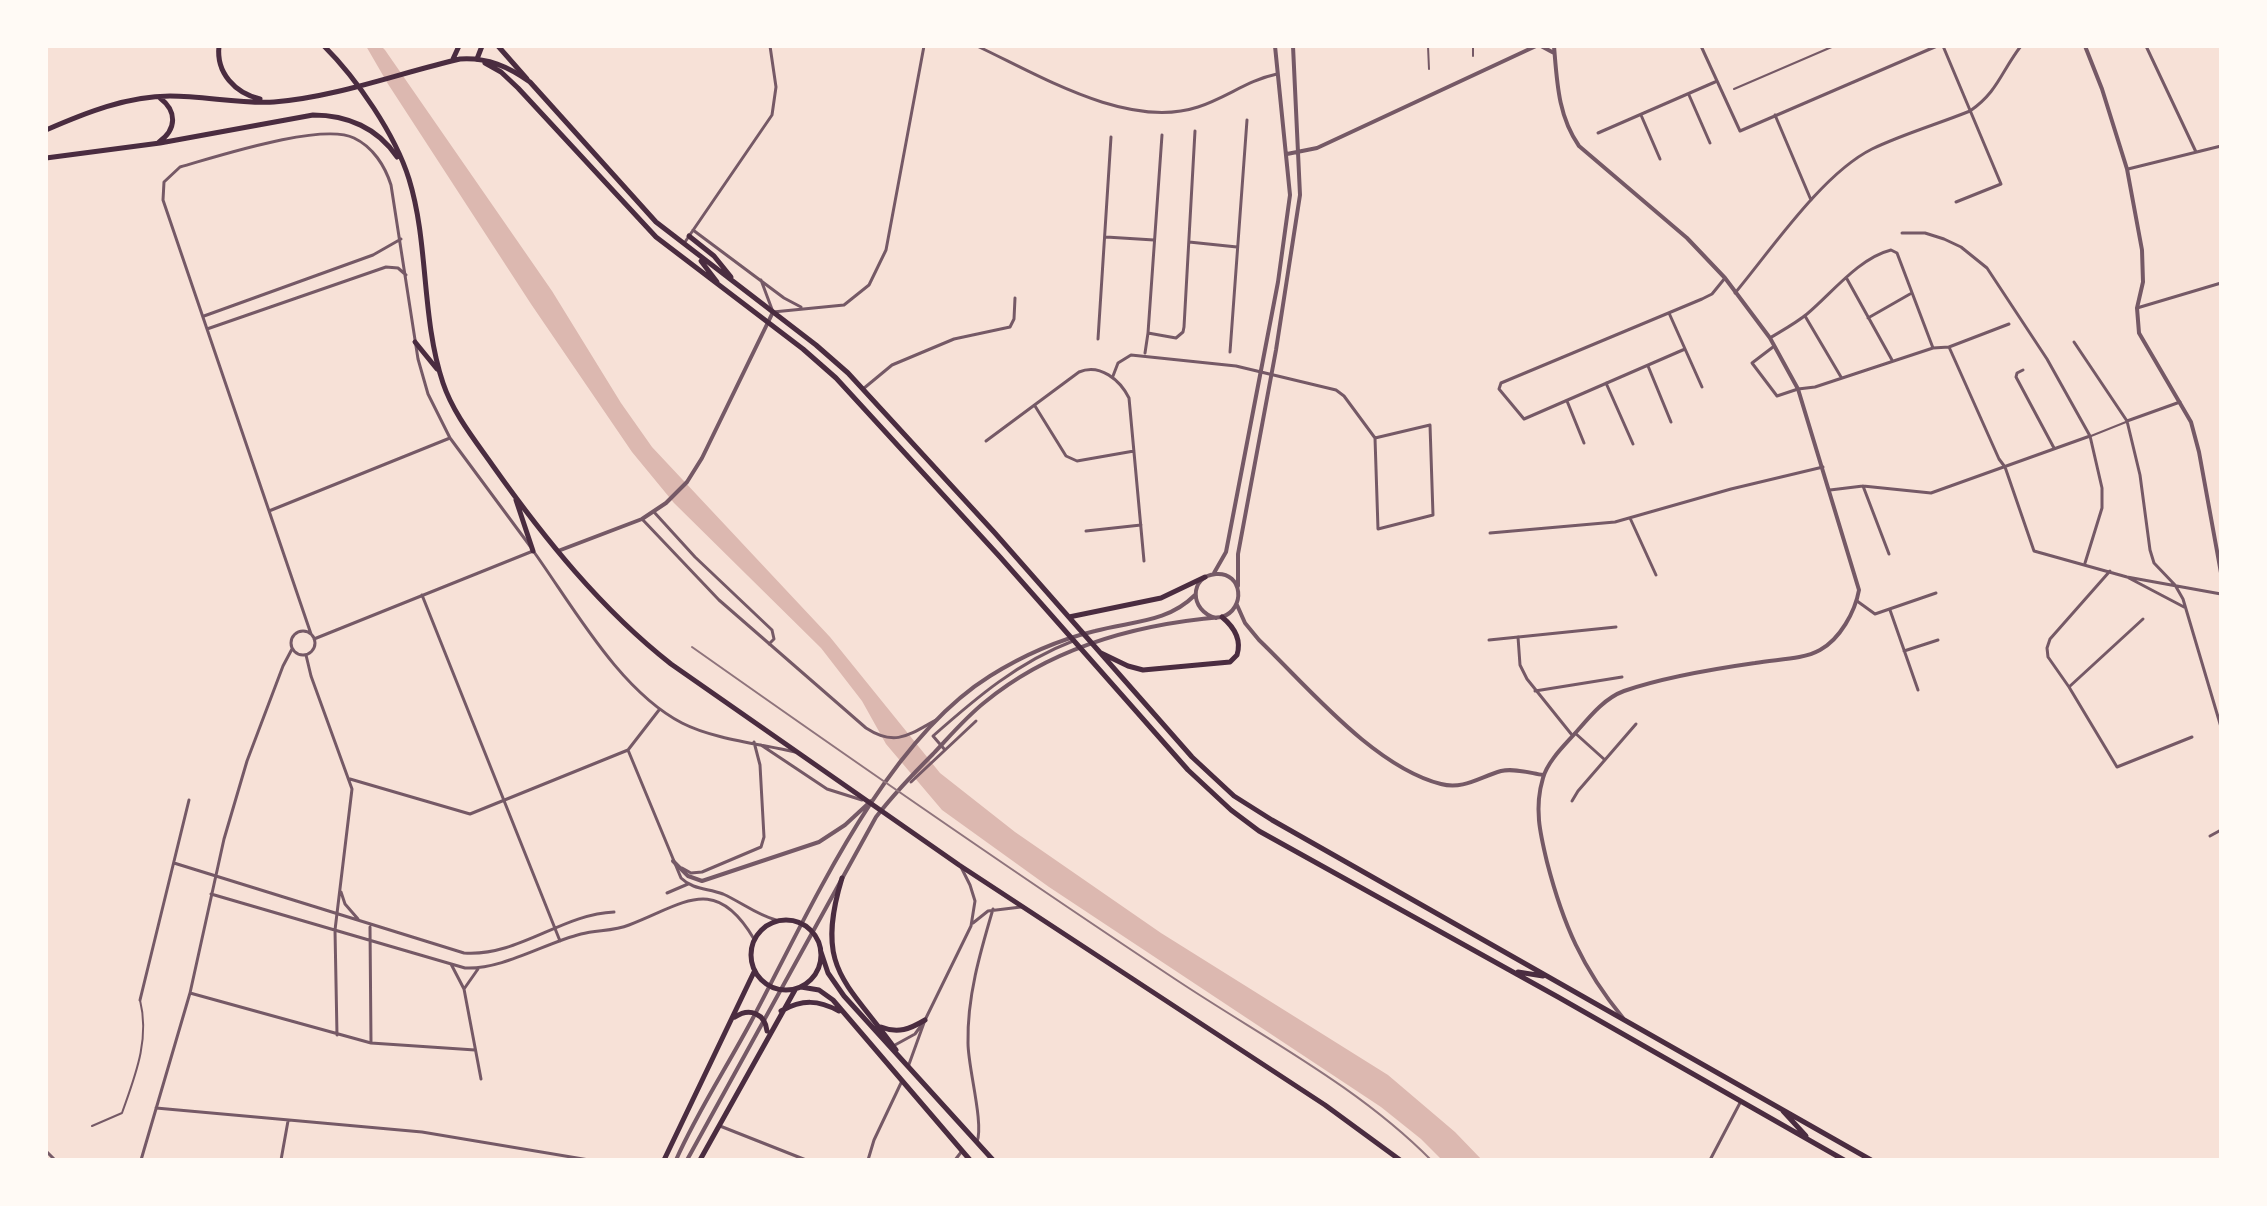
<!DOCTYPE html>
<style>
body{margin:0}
#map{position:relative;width:2267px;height:1206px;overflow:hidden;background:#f7e1d7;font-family:Quicksand,sans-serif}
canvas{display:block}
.frame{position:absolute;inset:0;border:48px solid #fffaf5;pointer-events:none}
</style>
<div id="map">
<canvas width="2267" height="1206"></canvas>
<div class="frame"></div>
</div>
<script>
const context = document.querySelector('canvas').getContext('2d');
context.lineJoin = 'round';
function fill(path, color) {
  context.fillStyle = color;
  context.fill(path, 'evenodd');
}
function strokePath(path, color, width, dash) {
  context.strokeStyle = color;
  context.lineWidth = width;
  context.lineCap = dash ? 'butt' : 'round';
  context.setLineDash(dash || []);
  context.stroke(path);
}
const water = new Path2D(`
 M366,46H381L385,50L552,291L621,403L652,447L830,637L940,773L1015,832L1161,933L1388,1075L1455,1132L1482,1160H1442L1421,1139L1381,1107L1049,887L942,810L886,744L862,701L821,648L674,503L632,452L531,304L388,84Z`);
const service = new Path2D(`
 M1428,46L1429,69
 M1473,46V56
 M1734,89L1834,46
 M92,1126L122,1113C135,1076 150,1040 140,1000`);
const pedestrian = new Path2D(`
 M2091,436L2126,422`);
const minor = new Path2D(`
 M977,46C1039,75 1128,130 1198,107C1226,98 1248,80 1277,74
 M1701,46L1740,131L1937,46
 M1943,46L2001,184L1956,202
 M2146,46L2196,152
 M1689,95L1710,143
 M1641,115L1660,159
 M1775,115L1811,200
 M1598,133L1715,82
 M1162,135L1148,333L1176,338L1183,332L1184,327L1195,131
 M2128,169L2221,146
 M693,230L784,298L801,307
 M1902,233H1925L1944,239L1961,247L1987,268L2047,359L2090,436L2102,488V508L2085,563
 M1106,237L1154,240
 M685,242L772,115L776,87L770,46
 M1189,242L1237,247
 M1847,279L1892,360
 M761,280L773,312L844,305L869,285L886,250L924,46
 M1735,293C1771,250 1822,174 1872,149C1903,134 1938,124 1970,111C1998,92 2002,70 2021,46
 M2137,308L2221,283
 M1669,313L1702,387
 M204,316L373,255L401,239
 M1805,316L1841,377
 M1868,318L1910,294
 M207,329L386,267L398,268L406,275
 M1770,338C1783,330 1796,323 1807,314C1832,293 1859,258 1891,250L1897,253L1933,348
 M1098,339L1111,137
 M2074,342L2127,421L2140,475L2150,550L2154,563L2175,585L2183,599L2221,727
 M1773,347L1752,363L1777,396L1798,389L1815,387L1933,348L1949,347L1999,459L2005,467L2034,551L2127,577L2221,594
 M1949,347L2009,324
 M1685,349L1524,419L1499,389L1501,383L1702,299L1712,294L1725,278
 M1230,352L1247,120
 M1145,353L1148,333
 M1648,366L1671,422
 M2023,370L2017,373L2016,377L2054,448
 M1113,376L1118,363L1131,355L1236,366L1336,390L1344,396L1375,438
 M1606,383L1633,444
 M863,389L892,365L954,339L1010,327L1014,319L1015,298
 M1567,401L1584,443
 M1035,406L1066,456L1077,461L1134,451
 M2127,421L2180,402
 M1430,425L1433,515L1378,529L1375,438Z
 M986,441L1079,372C1100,363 1120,380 1129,398L1144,561
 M1863,486L1889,554
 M1830,490L1863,486L1931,493L2090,436
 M269,511L450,438
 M654,512L695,557L772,630L774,639L769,644
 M1630,518L1656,575
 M642,519L719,600L866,728C895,747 909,735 936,720
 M1086,531L1141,525
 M1490,533L1615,522L1731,489L1823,467
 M534,552C574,608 620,691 682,723C713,739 760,744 795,752
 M2110,571L2050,639L2047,648L2048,657L2069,687L2117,767L2192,737
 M2127,577L2184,607
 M422,595L560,941
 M1857,601L1875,614L1936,593
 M1890,610L1918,690
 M291 643a12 12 0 1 1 24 0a12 12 0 1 1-24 0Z
 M311,634L163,200L164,182L180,167C216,157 322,122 354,138C373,147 385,166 391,185L418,359L428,394L450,438L530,546
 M1518,637L1520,665L1527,679L1572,735
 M314,639L533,551
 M1489,640L1616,627
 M1904,651L1938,640
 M306,655L311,676L352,789L335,930L337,1035
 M2069,687L2143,619
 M1535,691L1622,677
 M1575,733L1605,760
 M761,745L827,789L862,800
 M628,750L681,878C693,890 708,888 723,894C741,902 757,915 776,920
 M945,750L933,736C976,698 1018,662 1073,641
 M350,779L470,814L628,750L659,710
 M911,782L976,721
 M1572,801L1578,791L1636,724
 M2210,836L2221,830
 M174,863L464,953C518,957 562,914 614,912
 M682,868L691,873L702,872L761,847L764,837L760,765L754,742
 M341,892L345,904L358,919
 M667,893L688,884
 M211,894L465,968C502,970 545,943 581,934C597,930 614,931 629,925C684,904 715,873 754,939
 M973,923L988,911L1021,907
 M370,927L371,1043
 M451,964L464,989L481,1079
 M464,989L478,969
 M190,993L371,1043L475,1050
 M140,1000L189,800
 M895,1045L915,1034L923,1023
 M908,1067L925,1020L971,926L975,901L970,885L961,867
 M156,1108L422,1132L589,1160
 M720,1126L806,1160
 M977,1142C984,1123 968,1068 968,1043C967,997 980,953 993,909
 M46,1151L55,1160
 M141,1160L190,993L224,839L247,761L283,666L292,649
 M281,1160L288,1121
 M868,1160L874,1140L901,1083
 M955,1160L962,1151
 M1710,1160L1741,1101`);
const tertiary = new Path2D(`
 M1541,46L1554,53
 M1554,46C1557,82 1558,116 1579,146L1687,238L1725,278L1770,338L1798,389L1859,590C1855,612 1840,639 1820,650C1802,660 1776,659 1755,663C1713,669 1664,677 1624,691C1605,698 1591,715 1578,730C1566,744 1548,760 1543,778C1534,808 1540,833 1547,862C1563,924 1582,968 1623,1018
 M2085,46L2102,89L2127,169L2142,250L2143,282L2137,308L2139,333L2191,422L2199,452L2221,573
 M1287,154L1317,148L1536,46
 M558,551L642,519L666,503L687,482L702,458L773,312
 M1214,573L1226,552L1278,282L1290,195L1275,46
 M1238,586V554L1276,350L1300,195L1293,46
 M1237,605L1245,623L1259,640C1308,687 1374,767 1441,784C1463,790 1480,777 1501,771C1514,768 1530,773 1543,775
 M673,861L688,876L702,881L819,842L845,825L871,801
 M676,1160C698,1110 729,1064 754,1016C811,908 884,742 990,676C1022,656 1058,640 1095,631C1132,621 1167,623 1195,595
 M687,1160L876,817C894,794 913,774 933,754C950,736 966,717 985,702C1052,647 1137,624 1222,617C1246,609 1243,572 1216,574C1189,576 1189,611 1216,618`);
const secondary = new Path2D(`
 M498,46L527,79
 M477,59L482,46`);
const primary = new Path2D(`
 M842,878C814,970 847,981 896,1050
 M751 955a35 35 0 1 1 70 0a35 35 0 1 1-70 0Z
 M821,952L828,973L844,996L993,1160
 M801,987L819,990L833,1000L970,1160
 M781,1011C803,999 818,1000 839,1011
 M735,1017C750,1007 765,1014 767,1031
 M881,1027C898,1034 910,1029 925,1020
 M664,1160L754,972
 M700,1160L795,990`);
const trunk = new Path2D(`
 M219,46C216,73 235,93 260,99
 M324,46C357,79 395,134 409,179C429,244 421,317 443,383C453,413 474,439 493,466C544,538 601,609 671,664L959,865L1325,1105L1400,1160
 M453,59L459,46
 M485,63L501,72L518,88L656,237L803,349L836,378L1000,557L1188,770L1231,810L1259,831L1558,997L1844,1160
 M46,130C85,113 127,96 170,96C205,96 240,104 274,102C337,97 399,73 460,59C487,57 509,67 530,82L656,222L816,345L848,373L994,532L1192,757L1234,796L1272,820L1871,1160
 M159,142C177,129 177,111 160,98
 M46,158L160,143L313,115C347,115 378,128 397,157
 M689,236L714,256L731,277
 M701,261L717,282
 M415,342L437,369
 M516,500L533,551
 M1069,617L1161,598L1205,577
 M1101,653L1128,666L1143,670L1230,662L1237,655C1242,639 1234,627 1222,617
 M1518,972L1543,976
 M1783,1111L1806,1136`);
const rail = new Path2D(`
 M692,647C852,760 1012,871 1175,979C1262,1037 1358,1086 1431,1160`);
fill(water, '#dcb8b0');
strokePath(service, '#755966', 2);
strokePath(pedestrian, '#755966', 2);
strokePath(minor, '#755966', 3);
strokePath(tertiary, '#755966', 4);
strokePath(secondary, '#4a2c40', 5);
strokePath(primary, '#4a2c40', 5);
strokePath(trunk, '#4a2c40', 5);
strokePath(rail, '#8f747c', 2);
</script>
